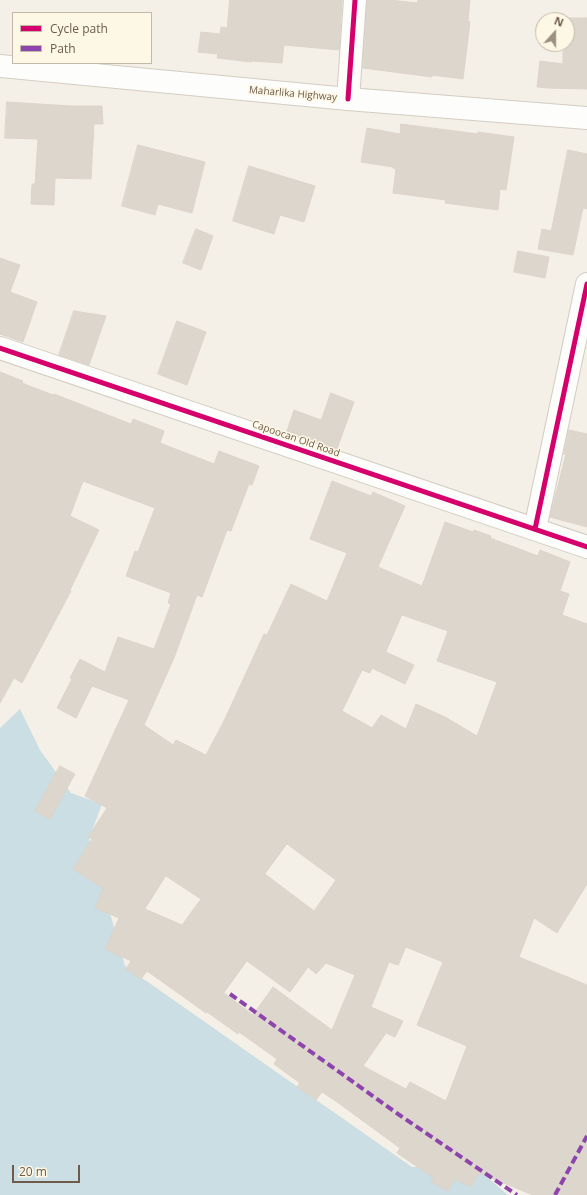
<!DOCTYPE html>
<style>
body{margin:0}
#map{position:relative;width:587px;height:1195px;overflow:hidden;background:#f4f0e7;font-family:"Open Sans",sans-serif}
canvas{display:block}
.legend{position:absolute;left:12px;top:12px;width:140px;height:52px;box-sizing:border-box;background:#fdf7e6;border:1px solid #c4b9a8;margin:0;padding:5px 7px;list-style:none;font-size:12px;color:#6e5b4a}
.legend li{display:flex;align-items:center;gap:8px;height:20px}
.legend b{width:20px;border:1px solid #c4b9a8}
.north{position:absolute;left:535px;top:12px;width:40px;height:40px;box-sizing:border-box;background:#fdf7e6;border:1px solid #c4b9a8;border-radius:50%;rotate:21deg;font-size:11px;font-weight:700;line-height:16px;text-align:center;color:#6e5b4a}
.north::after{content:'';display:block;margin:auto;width:14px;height:18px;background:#9d8f81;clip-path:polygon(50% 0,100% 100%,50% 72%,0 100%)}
.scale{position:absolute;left:12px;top:1165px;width:68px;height:18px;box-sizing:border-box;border:2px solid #6e5b4a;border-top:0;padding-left:5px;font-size:12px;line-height:14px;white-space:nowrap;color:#6e5b4a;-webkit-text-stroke:3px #fdf7e6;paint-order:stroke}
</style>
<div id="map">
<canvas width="587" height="1195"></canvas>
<ul class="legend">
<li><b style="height:5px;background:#d6006c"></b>Cycle path</li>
<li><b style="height:5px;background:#8e44ad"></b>Path</li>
</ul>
<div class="north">N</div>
<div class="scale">20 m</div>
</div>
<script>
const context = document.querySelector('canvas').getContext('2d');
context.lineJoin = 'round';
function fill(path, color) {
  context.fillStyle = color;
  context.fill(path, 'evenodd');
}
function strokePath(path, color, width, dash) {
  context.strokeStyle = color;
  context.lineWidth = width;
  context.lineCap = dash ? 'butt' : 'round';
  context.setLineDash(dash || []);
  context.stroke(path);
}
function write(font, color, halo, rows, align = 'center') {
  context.font = font + ' "Open Sans",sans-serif';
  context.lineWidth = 3;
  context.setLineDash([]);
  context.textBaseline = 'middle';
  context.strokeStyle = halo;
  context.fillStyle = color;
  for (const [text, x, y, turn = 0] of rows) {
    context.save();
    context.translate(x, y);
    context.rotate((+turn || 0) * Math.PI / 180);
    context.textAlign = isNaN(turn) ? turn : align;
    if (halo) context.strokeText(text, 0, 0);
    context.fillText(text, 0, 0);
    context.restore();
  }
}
const water = new Path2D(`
 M20,709L40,750L71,793L102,804L89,839L125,966L412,1167L473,1165L508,1195H0V728Z`);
const building = new Path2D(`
 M230,0H342L339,50L284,45L282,63L251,61V62L217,58L218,54L198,52L201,32L220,34L221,27L227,28Z
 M367,0H390L417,3L418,0H470L468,21L470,22L463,79L432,75V77L363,68Z
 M563,18H587V89L548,88L537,87L540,61L563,64V44H567V20H563Z
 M7,102L71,106H102L103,124H94L91,179L55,178L54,205L31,204L32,184H35L38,139L5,138Z
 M401,124L478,134V132L514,137L506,190L500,189L498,210L445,203L446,200L393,193L396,169L393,168V167L361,162L367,128L400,134Z
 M138,145L205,162L192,213L158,204L155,215L122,206Z
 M568,150L587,154V209L583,208L573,255L538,249L542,229L551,231Z
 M249,166L315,186L304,222L280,215L274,234L233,221Z
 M196,229L213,236L201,270L183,263Z
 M518,251L549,257L545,278L514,272Z
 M0,258L20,265L10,292L37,302L23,342L0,334Z
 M74,311L106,316L89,365L59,355Z
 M177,321L206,332L187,385L158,374Z
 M0,372L23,381L22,383L53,395L54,394L131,424L133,419L164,431L160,443L214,464L219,451L259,466L252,485L249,484L231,531L227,530L202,597L197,595L174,658L144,725L173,745L176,740L206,755L224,721L264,634L267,635L291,584L327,601L347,553L310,539L332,481L371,496L373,492L405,506L378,567L422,586L445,522L473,532L474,530L491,536L490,538L538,556L540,550L570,562L560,591L569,594L562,615L587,624V884L557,933L534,918L519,957L587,985V1195H533L479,1173L471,1187L455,1179L448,1191L431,1182L434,1178L397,1153L400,1148L337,1102L322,1092L316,1100L297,1087L300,1083L274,1064L277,1059L239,1032L238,1034L207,1012L206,1013L147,971L141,979L126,969L131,961L105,949L119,918L95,908L103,888L73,869L92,839L88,837L107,808L85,796L129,700L92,686L76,718L57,708L72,679L70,678L80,659L105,672L118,637L154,649L171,604L168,603L171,593L126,576L135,551L138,552L155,508L83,481L70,516L99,530L70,590L71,591L22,683L14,678L0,703ZM402,615L448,631L437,661L497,682L477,736L445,717L416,704L406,729L381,715L372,728L342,711L362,670L370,673L372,668L405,684L414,665L386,652ZM287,844L336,880L314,911L265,874ZM166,876L201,899L182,925L145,909ZM406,947L443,962L417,1025L467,1046L446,1101L410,1082L406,1089L363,1066L386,1033L395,1037L403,1021L371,1007L389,962L398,965ZM247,961L290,992L308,967L316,974L326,963L355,975L332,1030L273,987L253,1015L224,993Z
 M331,393L354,402L337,449L287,431L294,410L321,420Z
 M569,430L587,434V527L550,517L566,454H564Z
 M60,766L75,774L50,819L35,811Z`);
const street = new Path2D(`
 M348,99L355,0
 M535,529L587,284`);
const secondary = new Path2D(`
 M0,66L348,99L587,118
 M0,348L587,547`);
const quiet = new Path2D(`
 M230,994L398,1114L517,1195
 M555,1195L587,1136`);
const cycleway = new Path2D(`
 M348,99L355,0
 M0,348L587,547
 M535,529L587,284`);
const streetNames = [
 ["Maharlika Highway",293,94,5],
 ["Capoocan Old Road",296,439,19]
];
fill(water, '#cadee3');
fill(building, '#ddd6cd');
strokePath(building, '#dcd4ca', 1);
strokePath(street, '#d2cbc3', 24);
strokePath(secondary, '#d3cdc3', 24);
strokePath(street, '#fdfdfb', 22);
strokePath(secondary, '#fdfdfb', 22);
strokePath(quiet, '#8e44ad', 4, [8, 4]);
strokePath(cycleway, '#d6006c', 5);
write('10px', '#6e5b4a', '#fdf7e6', streetNames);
</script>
